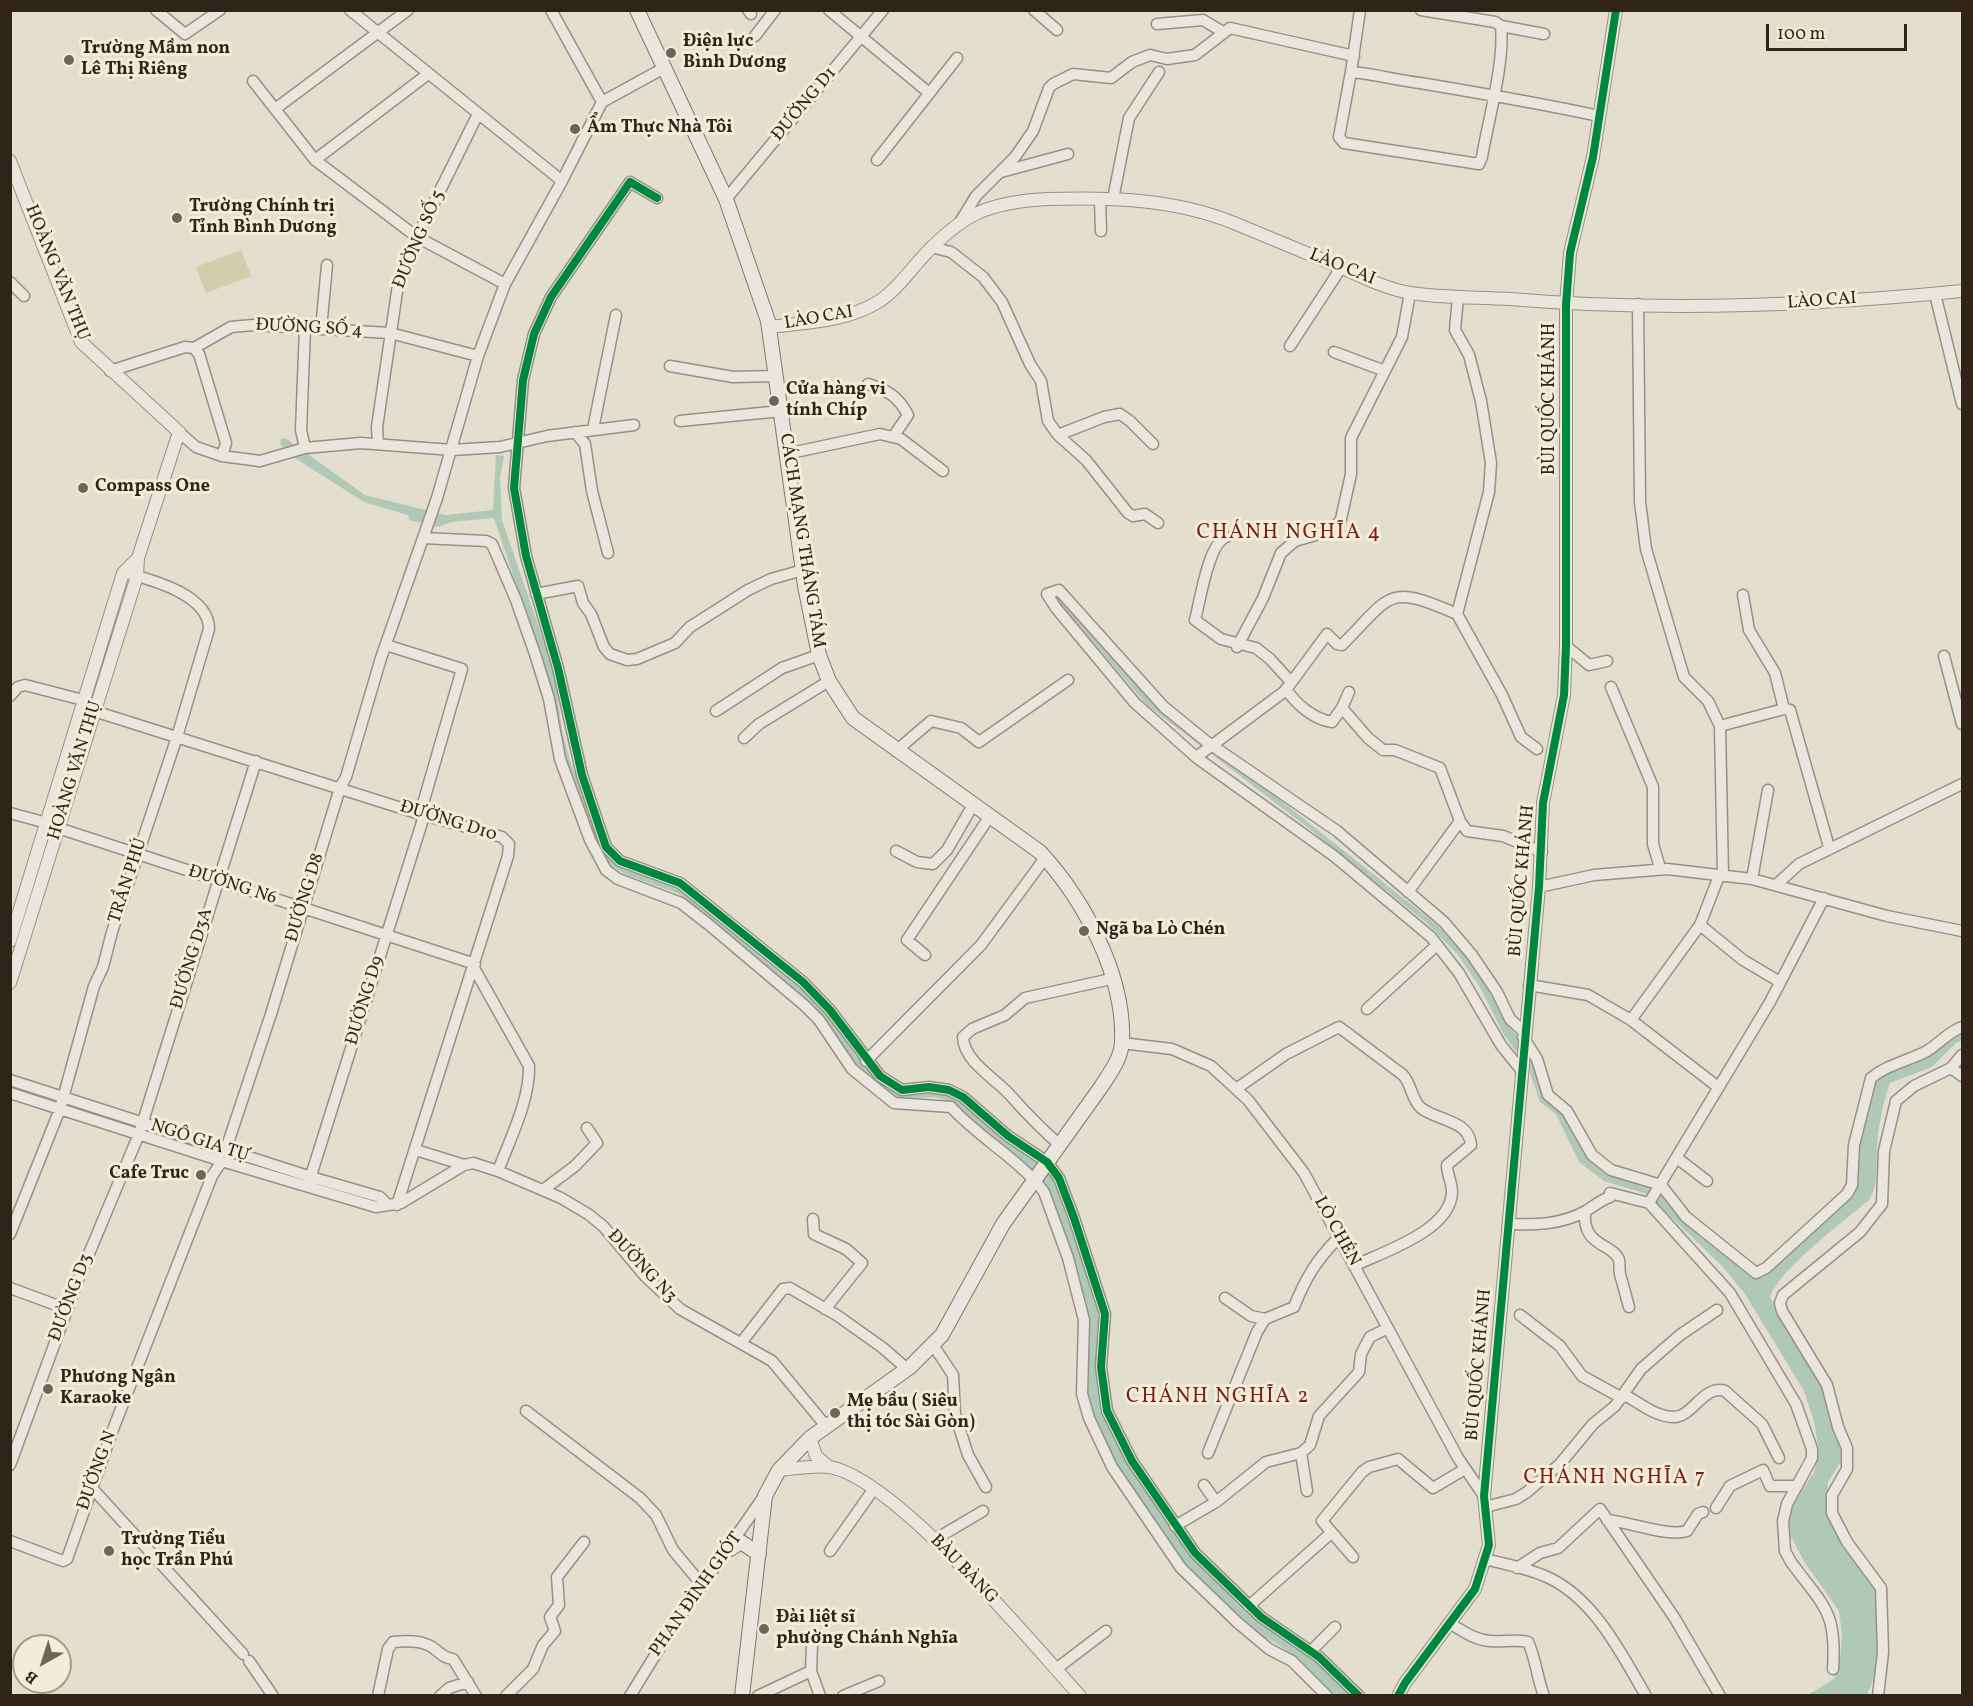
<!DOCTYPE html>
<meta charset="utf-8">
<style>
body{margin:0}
#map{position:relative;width:1973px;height:1706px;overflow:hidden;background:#e4dece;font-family:Vollkorn,serif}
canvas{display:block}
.frame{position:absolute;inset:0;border:12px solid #302319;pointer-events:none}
.north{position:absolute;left:12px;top:1634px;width:60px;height:60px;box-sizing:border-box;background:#f3ecd9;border:2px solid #a59c8c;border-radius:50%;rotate:219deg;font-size:16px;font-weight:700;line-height:24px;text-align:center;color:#302319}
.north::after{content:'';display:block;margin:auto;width:21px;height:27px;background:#6f6458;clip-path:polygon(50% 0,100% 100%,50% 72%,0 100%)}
.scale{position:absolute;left:1766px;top:24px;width:141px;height:27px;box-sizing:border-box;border:3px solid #302319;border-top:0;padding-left:8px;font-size:18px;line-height:21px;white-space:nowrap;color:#302319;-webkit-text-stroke:4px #f3ecd9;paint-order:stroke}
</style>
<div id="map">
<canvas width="1973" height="1706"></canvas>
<div class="frame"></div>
<div class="north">B</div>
<div class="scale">100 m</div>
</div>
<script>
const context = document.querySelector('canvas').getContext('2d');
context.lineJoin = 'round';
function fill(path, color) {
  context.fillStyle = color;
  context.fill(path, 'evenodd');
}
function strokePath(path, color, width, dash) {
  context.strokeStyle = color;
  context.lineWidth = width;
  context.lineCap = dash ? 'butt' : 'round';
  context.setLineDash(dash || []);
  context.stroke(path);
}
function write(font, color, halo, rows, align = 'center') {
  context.font = font + ' Vollkorn,serif';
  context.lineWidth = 6;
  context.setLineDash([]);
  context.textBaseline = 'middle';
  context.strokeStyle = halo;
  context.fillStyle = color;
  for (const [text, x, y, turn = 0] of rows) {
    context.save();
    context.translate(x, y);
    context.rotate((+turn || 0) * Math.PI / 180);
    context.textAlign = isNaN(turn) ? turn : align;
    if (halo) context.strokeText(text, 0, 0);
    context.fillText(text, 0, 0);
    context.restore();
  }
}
const green = new Path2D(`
 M241,250L251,276L206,293L196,267Z`);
const water = new Path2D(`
 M285,438L365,495L446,515L493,510L496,455L504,456L500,477L502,520L554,671L562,730L570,761L608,854L681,886L817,998L855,1055L890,1086L950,1093L998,1134L1028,1154L1051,1174L1098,1304V1394L1103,1416L1121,1453L1167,1523L1196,1559L1317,1657L1352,1695H1335L1291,1653L1257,1632L1184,1563L1116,1464L1088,1412L1083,1371L1086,1309L1043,1185L946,1100L935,1097L899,1099L886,1093L849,1059L811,1003L787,982L677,893L626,875L604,861L563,763L546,673L494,518L452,522L437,527L409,520L408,515L364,502L295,458L280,444L281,439Z
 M1053,595H1057L1146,693L1437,925L1475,965L1511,1029L1533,1053L1539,1075L1588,1155L1605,1172L1651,1186L1715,1248L1754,1276L1760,1277L1765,1273L1846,1200L1875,1082L1880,1076L1962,1030V1041L1957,1042L1932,1067L1890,1083C1883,1103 1878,1127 1877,1148C1876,1168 1879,1182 1870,1199C1844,1222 1781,1267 1770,1297L1821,1380L1835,1422L1842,1460L1828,1482L1826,1513L1841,1542L1874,1582L1880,1622V1664L1867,1695H1808L1834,1679L1840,1662L1842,1635L1839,1611L1805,1563L1790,1535L1789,1510L1814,1472L1819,1451L1814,1422L1804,1391L1745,1294L1722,1266L1647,1194L1604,1181L1579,1162L1556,1114L1540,1102L1529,1070L1504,1035L1481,989L1458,955L1428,924L1307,827L1147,705Z`);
const minor = new Path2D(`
 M156,10L185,34L220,10
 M350,10L562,181
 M551,10L602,102
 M748,10L751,14
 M829,10L928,92
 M1034,10L1057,30
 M1421,10L1495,22L1501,26C1505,61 1488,121 1482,157L1479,164L1344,143L1339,137L1351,72C1374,74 1397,80 1420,83C1480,93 1539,103 1599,116
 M1157,24L1203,20L1223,32
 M1501,26L1544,34
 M755,36L775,10
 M1351,72L1360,10
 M253,81L315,160L417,237L505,284
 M275,109L408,10
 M315,160L428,74
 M877,160L957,58
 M1001,172L1068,154
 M657,198L630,182L551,297L534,334L523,380L514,488L526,556L558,668L582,775L606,847L620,861L680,883L803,982L830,1010L880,1076L902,1090L929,1087L949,1090L963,1097L1008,1136L1047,1162L1059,1178L1074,1218L1105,1314L1101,1367L1107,1411L1132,1461L1195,1553L1261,1617L1319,1657L1359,1696
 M726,199L883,10
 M1100,199L1101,231
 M1113,199L1129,118L1159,72
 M960,222L976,196L1015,157L1033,131L1049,88L1053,84L1073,74L1111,78L1132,62L1150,55L1167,59L1195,55L1230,28L1354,56
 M931,247L951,252L983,277L1002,302L1030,364L1041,381L1048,421L1058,435L1086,460L1128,513L1133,516L1145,514L1158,523
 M10,282L24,296
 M1935,294L1962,404
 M1638,304L1640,502L1646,549L1684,677L1708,701L1720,726L1723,876
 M321,329L327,265
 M1290,346L1341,268
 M1334,352L1385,371
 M670,366L733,377L776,376
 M110,371L185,347L194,348L231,327L253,325L390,333L478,356
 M868,384C887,390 898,396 908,415L893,437
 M680,421L781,411
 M593,429L616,315
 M179,432L196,447L222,456L226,443L199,354L194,348
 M575,432L585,444L592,491L608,553
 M1058,435L1104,417L1120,414L1130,421L1153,444
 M378,444L377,427L398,285L417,237L478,114
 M305,448L301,430L305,328
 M786,454L880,434L901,439L943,471
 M222,456L260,461L305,448L361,443L452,450L500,447L547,436L634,425
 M1226,537C1208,544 1200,602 1195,620L1221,639L1256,648L1270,659L1291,682
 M423,538L486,541L492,544L516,600L535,654L549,699L560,759L590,840L606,870L618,879L681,903L708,924L804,1005L819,1020L852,1069L894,1103L951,1107C979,1138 1019,1159 1044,1192L1068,1258L1084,1320L1082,1394L1089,1418L1112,1467L1181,1568L1238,1623L1269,1649L1292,1661L1327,1696
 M536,594L578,586L583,603L591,614L604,647L610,654L627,660L637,659L675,643L690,627L748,590L771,579L803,570
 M1743,595L1749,630L1775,673L1784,709
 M1457,614L1489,492L1491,463L1481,401L1469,355L1455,330L1458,297
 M386,645L462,669L420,814
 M1566,646L1589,665L1607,661
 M1237,647L1263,598L1281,553L1295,541L1333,530L1341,519L1351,474V438L1402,337L1410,293
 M1944,656L1962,724
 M1611,687L1653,787V844L1660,868
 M1286,689C1296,704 1313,719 1332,722L1342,708
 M1349,692L1342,708L1368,738L1383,750H1395L1440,768L1460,821L1408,892
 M10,696L18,687L25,685L83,700
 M94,711L420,814L502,837L509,844L508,856L397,1205
 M716,711L782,668L819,655
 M1720,726L1784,709L1790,710L1829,847
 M744,738L759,724L829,681
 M896,751L931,721L961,728L979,742L1068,680
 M1199,755L1285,691L1327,634L1337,644L1342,645C1392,595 1386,583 1457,614L1502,695L1521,737L1537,749
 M10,813L47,823
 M1460,821L1467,831L1503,836L1542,852
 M58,828L475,964
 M896,851L917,862L933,864L947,850L973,805
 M1752,879L1768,790
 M1776,885L1799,864L1962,784
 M1539,887L1594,875L1667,869L1752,879L1887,916L1962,931
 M1700,925L1743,960L1780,982
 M925,955L907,940L990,816
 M474,968L529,1066C530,1100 510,1139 498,1171
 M1529,985L1588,995L1631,1020L1718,1087
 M1367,1009L1437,945
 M1631,1020L1700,925L1719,876
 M1523,1037L1537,1059L1548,1095L1567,1111L1592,1155L1611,1170L1661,1185L1686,1217L1756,1273L1766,1268L1847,1194L1852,1185L1854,1145L1871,1078C1888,1064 1908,1061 1927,1051C1940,1043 1948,1032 1962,1027
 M1122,1043L1172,1049L1211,1066L1248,1100L1304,1173L1458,1458L1484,1496
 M1962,1055L1951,1068L1962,1076
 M866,1061L981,945L1045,858
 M1521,1070L1501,1045L1459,973L1431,937L1334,856L1197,758L1135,703L1056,608L1047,594L1059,590L1164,707L1207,742L1337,831L1444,922L1472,955L1497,992L1510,1019L1524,1032
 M10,1080L311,1177L380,1197L388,1205
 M1236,1089L1286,1054L1339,1027L1403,1075C1412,1085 1411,1099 1421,1108C1438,1121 1469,1120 1471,1145L1447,1165C1447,1174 1452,1183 1452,1192C1451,1231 1382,1252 1354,1266
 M10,1093L222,1161L376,1207L401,1203L464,1165L473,1163L498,1171L561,1198L588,1214L603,1226L645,1276L680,1309L772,1361L826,1426
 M1060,1145C1041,1129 1026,1113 1010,1095C995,1078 964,1062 963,1037L972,1029L1005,1015L1025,998L1111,979
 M416,1150L464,1165
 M1677,1158L1707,1181
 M309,1182L424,816
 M543,1190L575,1166L597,1143L587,1128
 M1649,1203L1770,1002L1824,898
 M1585,1212C1582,1247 1613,1243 1619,1260C1620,1264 1619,1270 1620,1274C1623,1285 1626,1296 1629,1307
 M813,1219L814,1234L846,1249L862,1263L825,1309
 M1508,1224C1534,1225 1561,1225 1586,1211C1594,1206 1601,1200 1610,1197V1193L1649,1203L1730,1293L1796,1404L1812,1449V1458L1787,1504L1783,1521L1785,1551L1791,1562C1823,1606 1837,1610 1833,1669
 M10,1234L60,1109L94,986L103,967L112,932L177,737L209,629C209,596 156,581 130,574
 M10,1288L67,1309
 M1225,1298L1251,1316L1265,1319
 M1520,1315L1560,1346L1582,1376L1622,1398
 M741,1343L783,1289L790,1288L838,1316L883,1348L907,1369
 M933,1345L953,1375L955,1414L968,1455L986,1487
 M1625,1395C1639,1403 1655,1416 1672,1417C1692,1419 1703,1384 1725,1391L1762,1424L1779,1458
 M526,1411L640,1498L656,1515L673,1550L703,1586
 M1208,1453L1257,1332L1265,1319L1294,1307C1306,1277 1316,1261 1338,1238
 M10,1465L78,1280L139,1134L256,761
 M1204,1485L1216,1502L1266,1462L1301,1453
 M92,1488L243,1654
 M1307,1491L1301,1453L1310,1445L1319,1416L1359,1372L1361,1354L1370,1337L1388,1328
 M1485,1507L1516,1499L1527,1492L1560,1464L1593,1424L1615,1406L1641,1369L1680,1335L1717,1310
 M1716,1508L1730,1486L1763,1470L1770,1486H1797
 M1607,1520C1631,1522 1667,1537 1687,1531L1698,1514L1703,1512
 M1175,1526L1216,1502
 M934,1540L983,1511
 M10,1541L63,1561L67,1559L112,1432L212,1176L222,1161L271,1014L340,788L346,777L381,658L437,498L478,356L505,284L562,181L602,102L664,68
 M830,1551L873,1490
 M1353,1557L1322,1521L1362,1472L1369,1467L1398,1459L1433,1488L1465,1469
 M1484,1559C1505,1564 1527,1568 1547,1577C1594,1598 1621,1653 1646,1696
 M1517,1568L1540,1553L1558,1548L1600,1509L1674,1617L1720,1696
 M1249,1606L1330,1534
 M1451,1624C1463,1631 1475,1640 1490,1641C1503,1642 1514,1639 1528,1642C1536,1659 1537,1678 1544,1696
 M812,1645L811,1671L820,1696
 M1311,1651L1335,1627
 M249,1661L273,1696
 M1056,1669L1106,1631
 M378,1696L388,1649L393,1642C403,1641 418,1640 428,1645C438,1649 441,1658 453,1659L476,1696
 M440,1696L449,1688L468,1682
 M506,1696L533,1669L543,1645L555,1631L550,1617L559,1605L557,1577L584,1542
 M630,1696L667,1636L764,1496
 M758,1696L811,1671
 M843,1696L879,1681
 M1878,1696L1883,1652L1881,1588L1847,1542L1832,1513V1495L1847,1469V1448L1838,1427L1827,1385L1782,1311L1780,1303L1783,1295L1860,1232L1882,1204L1884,1151L1896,1101L1914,1086L1951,1068`);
const tertiary = new Path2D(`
 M10,161L81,342L179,432L138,558L137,576L10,983
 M769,327C807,322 845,322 878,302C893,293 907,275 918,262C960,215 986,202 1048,199C1111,197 1175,199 1234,223C1271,238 1308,254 1345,269C1365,278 1387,289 1410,293C1443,298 1477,297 1510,299C1661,312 1812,306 1962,291
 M10,941L123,573L138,558
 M810,1438L816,1456L829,1467
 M779,1470C795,1469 814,1465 829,1467C894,1477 1032,1643 1080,1696
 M1398,1696L1405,1683L1475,1589L1489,1545L1484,1496L1539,887L1543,803L1564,695L1566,646V305L1570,253L1593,157L1616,10`);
const secondary = new Path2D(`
 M637,10L726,199L768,321L805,586L819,655L829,681L853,718L1040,852C1084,900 1125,975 1122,1042C1121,1059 1110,1073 1101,1087L1003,1224L942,1335L910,1367L810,1438L779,1470L765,1496L742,1696
 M730,1549L741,1542L759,1554`);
const cycleway = new Path2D(`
 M657,198L630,182L551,297L534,334L523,380L514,488L526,556L558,668L582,775L606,847L620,861L680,883L803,982L830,1010L880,1076L902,1090L929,1087L949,1090L963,1097L1008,1136L1047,1162L1059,1178L1074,1218L1105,1314L1101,1367L1107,1411L1132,1461L1195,1553L1261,1617L1319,1657L1359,1696
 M1398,1696L1405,1683L1475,1589L1489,1545L1484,1496L1539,887L1543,803L1564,695L1566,646V305L1570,253L1593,157L1616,10`);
const markers = [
 [671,53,6,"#6f6458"],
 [69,60,6,"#6f6458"],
 [575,129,6,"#6f6458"],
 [177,218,6,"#6f6458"],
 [774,401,6,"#6f6458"],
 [83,488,6,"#6f6458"],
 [1084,931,6,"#6f6458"],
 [201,1175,6,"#6f6458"],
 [48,1389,6,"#6f6458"],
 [835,1413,6,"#6f6458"],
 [109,1551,6,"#6f6458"],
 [764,1629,6,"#6f6458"]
];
const poiNames = [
 ["Điện lực",683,43],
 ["Bình Dương",683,64],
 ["Trường Mầm non",81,50],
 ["Lê Thị Riêng",81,71],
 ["Ẩm Thực Nhà Tôi",587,129],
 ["Trường Chính trị",189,208],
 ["Tỉnh Bình Dương",189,229],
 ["Cửa hàng vi",786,391],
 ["tính Chíp",786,412],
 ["Compass One",95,488],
 ["Ngã ba Lò Chén",1096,931],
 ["Cafe Truc",189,1175,"right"],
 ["Phương Ngân",60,1379],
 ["Karaoke",60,1400],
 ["Mẹ bầu ( Siêu",847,1403],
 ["thị tóc Sài Gòn)",847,1424],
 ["Trường Tiểu",121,1541],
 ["học Trần Phú",121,1562],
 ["Đài liệt sĩ",776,1619],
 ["phường Chánh Nghĩa",776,1640]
];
const streetNames = [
 ["ĐƯỜNG D1",805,105,-50],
 ["ĐƯỜNG SỐ 5",420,240,-67],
 ["LÀO CAI",1342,268,22],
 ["HOÀNG VĂN THỤ",56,273,68],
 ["LÀO CAI",1822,302,-4],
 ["LÀO CAI",819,319,-10],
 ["ĐƯỜNG SỐ 4",309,329,3],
 ["BÙI QUỐC KHÁNH",1551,399,-90],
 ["CÁCH MẠNG THÁNG TÁM",801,541,81],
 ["HOÀNG VĂN THỤ",76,771,-73],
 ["ĐƯỜNG D10",448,822,17],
 ["TRẦN PHÚ",129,881,-72],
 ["BÙI QUỐC KHÁNH",1523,881,-85],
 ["ĐƯỜNG N6",232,886,18],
 ["ĐƯỜNG D8",306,898,-73],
 ["ĐƯỜNG D3A",193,959,-73],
 ["ĐƯỜNG D9",366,1001,-73],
 ["NGÔ GIA TỰ",200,1142,18],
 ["LÒ CHÉN",1336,1232,61],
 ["ĐƯỜNG N3",641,1267,47],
 ["ĐƯỜNG D3",72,1298,-69],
 ["BÙI QUỐC KHÁNH",1480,1365,-85],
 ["ĐƯỜNG N",98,1471,-70],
 ["BÀU BÀNG",963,1570,46],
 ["PHAN ĐÌNH GIÓT",697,1595,-55]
];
const quarterNames = [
 ["CHÁNH NGHĨA 4",1289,534],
 ["CHÁNH NGHĨA 2",1218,1398],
 ["CHÁNH NGHĨA 7",1615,1479]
];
fill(green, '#d0ceab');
fill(water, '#b0c8b8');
strokePath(minor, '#969187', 13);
strokePath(tertiary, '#969187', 14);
strokePath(secondary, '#7d786e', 16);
strokePath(minor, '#eae6de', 10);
strokePath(tertiary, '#eae6de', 12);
strokePath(secondary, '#eae6de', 14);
strokePath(cycleway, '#00873e', 8);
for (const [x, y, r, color] of markers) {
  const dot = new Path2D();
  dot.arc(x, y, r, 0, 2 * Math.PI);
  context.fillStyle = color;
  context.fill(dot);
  strokePath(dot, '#f3ecd9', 2);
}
write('bold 18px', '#302319', '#f3ecd9', poiNames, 'left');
write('18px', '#302319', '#f3ecd9', streetNames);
context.letterSpacing = '1.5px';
write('21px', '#7a1f14', '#f3ecd9', quarterNames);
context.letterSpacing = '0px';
</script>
